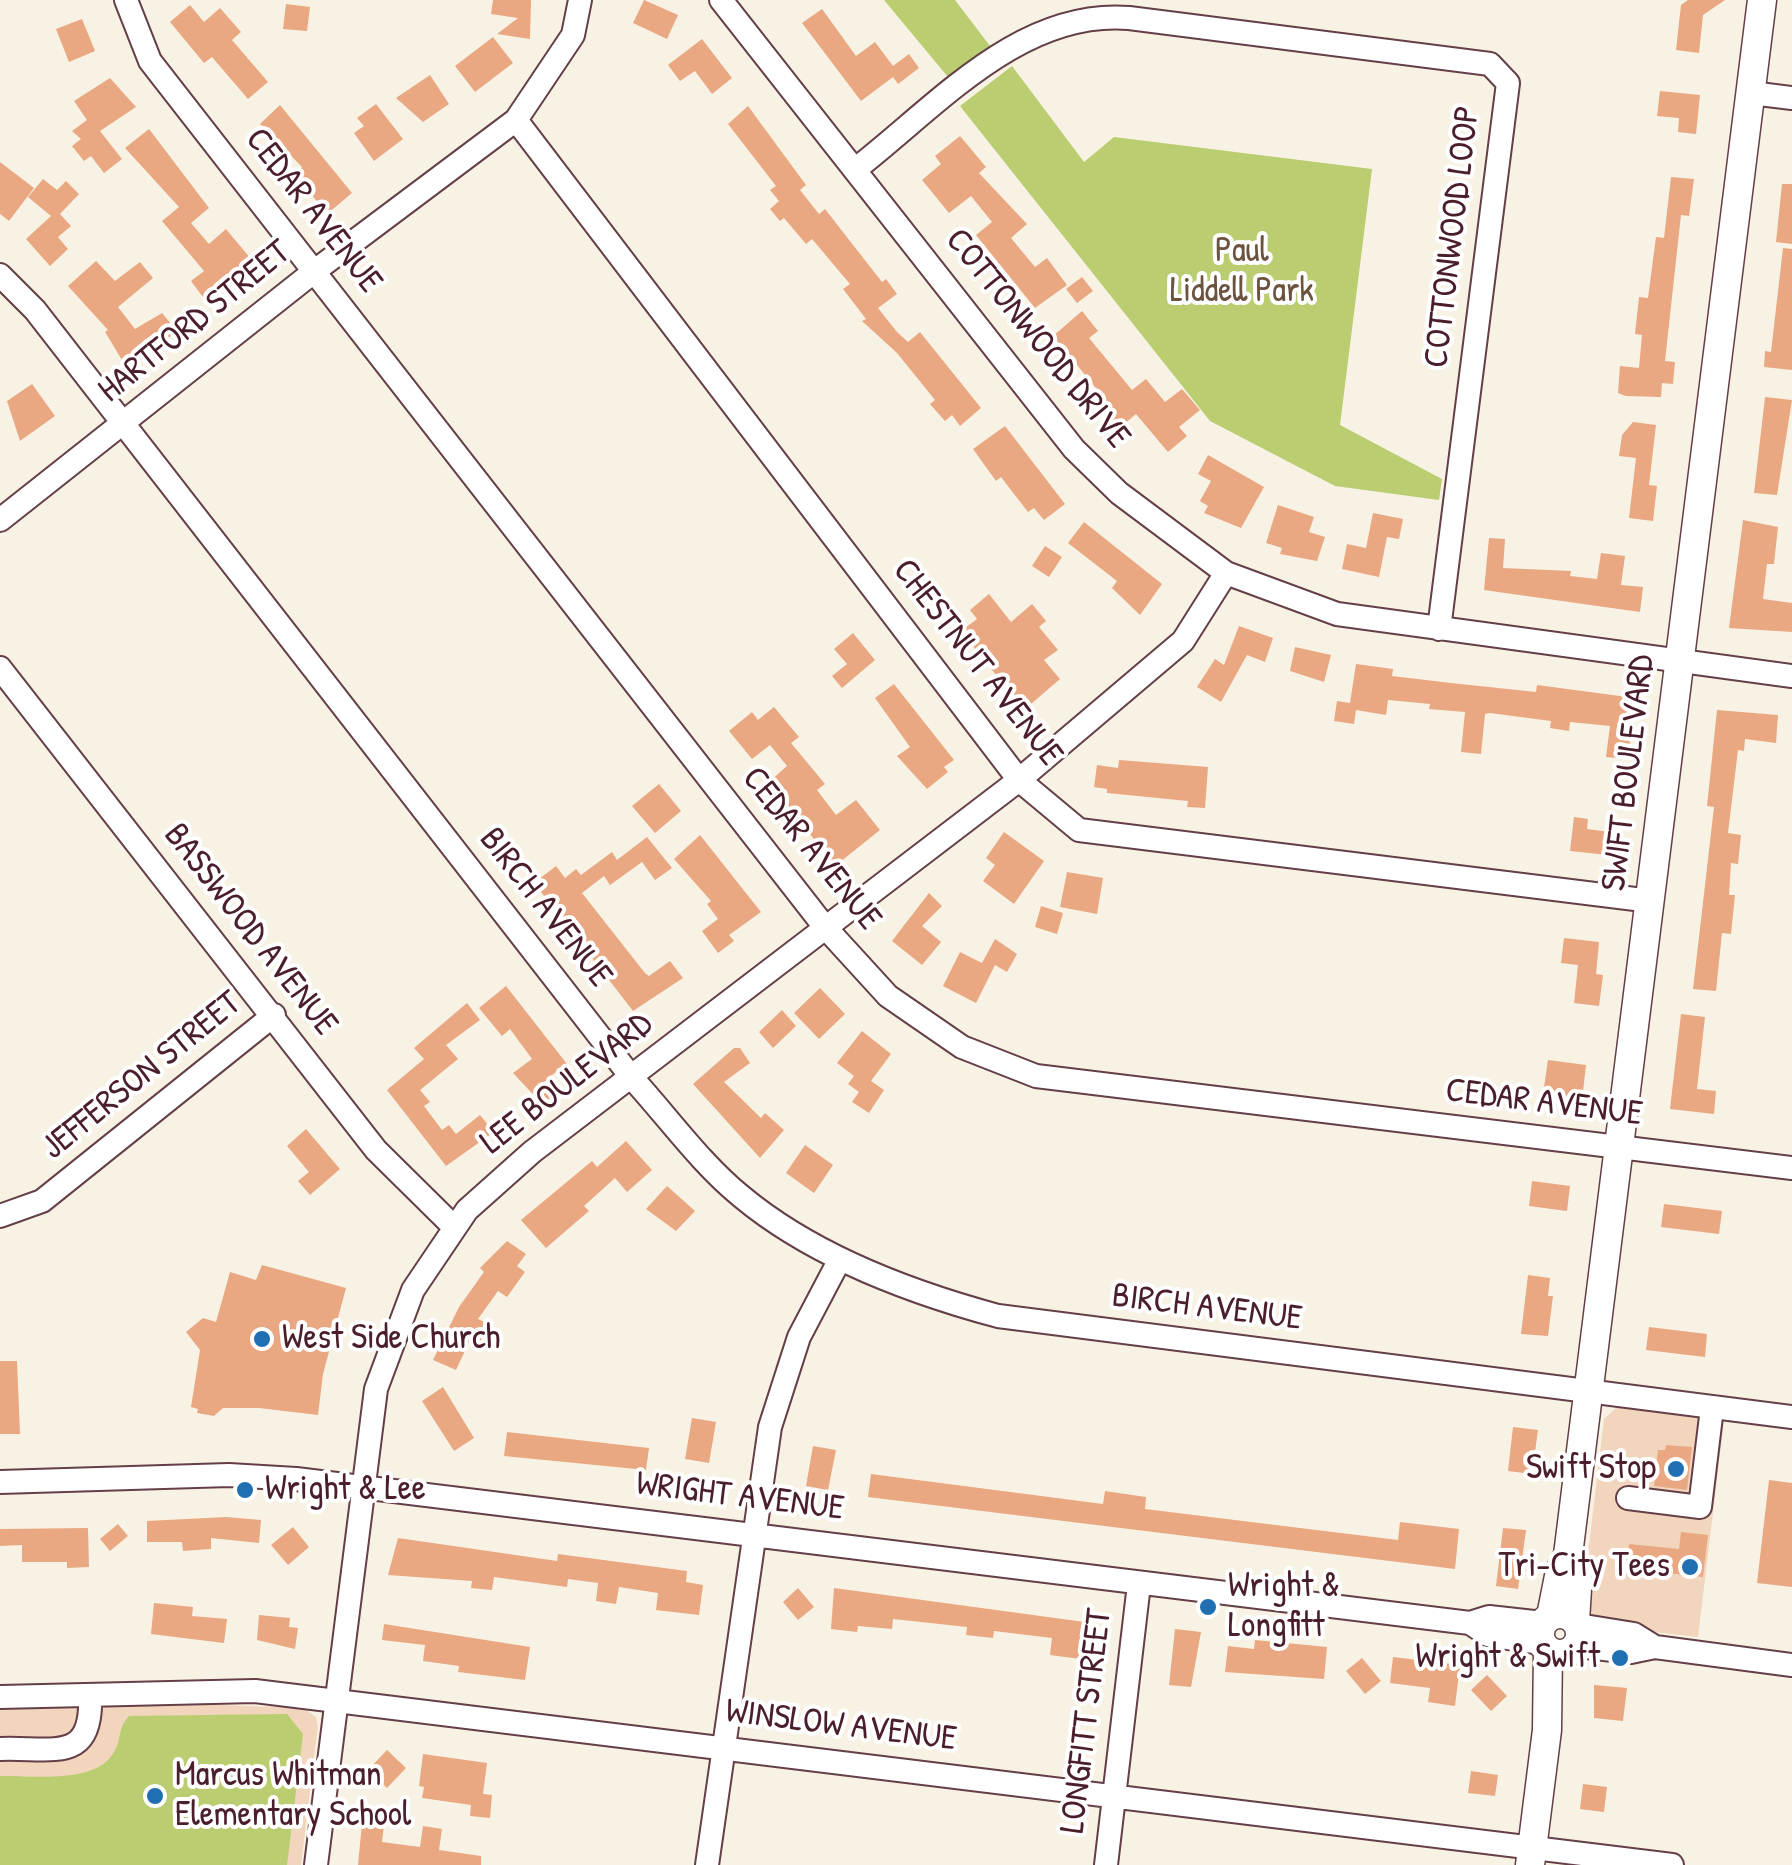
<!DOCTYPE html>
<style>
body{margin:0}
canvas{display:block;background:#f7f2e3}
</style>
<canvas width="1792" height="1865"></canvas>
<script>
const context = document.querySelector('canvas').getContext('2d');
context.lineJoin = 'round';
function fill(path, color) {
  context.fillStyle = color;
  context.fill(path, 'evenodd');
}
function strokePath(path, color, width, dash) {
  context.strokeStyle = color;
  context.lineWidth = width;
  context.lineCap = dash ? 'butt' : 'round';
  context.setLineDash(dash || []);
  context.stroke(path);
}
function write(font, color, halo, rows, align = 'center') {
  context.font = font + ' "Patrick Hand",sans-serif';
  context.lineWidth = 8;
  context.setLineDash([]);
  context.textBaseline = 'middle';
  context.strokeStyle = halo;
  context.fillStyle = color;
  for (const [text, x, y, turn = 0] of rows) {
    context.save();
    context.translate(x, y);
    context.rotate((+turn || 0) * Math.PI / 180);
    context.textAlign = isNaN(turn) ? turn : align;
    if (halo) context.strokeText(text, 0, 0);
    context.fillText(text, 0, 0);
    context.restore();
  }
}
const built = new Path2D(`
 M1617,1407L1724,1421L1698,1637L1593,1625L1581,1612L1604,1419Z
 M194,1704L303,1708L316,1717L318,1726L301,1865H0V1709Z`);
const green = new Path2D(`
 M884,0H955L990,46L948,77Z
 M1012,66L1084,162L1114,137L1372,169L1340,425L1442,479L1439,500L1335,486L1210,421L960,106Z
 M287,1714L303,1734L287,1865H0V1776C32,1775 96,1785 114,1752C122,1739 117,1729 129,1716Z`);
const building = new Path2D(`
 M493,0H531L530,39L497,34L518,18L491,14Z
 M644,0L678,15L667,39L633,23Z
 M1688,0H1725L1703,15L1699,53L1676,50L1681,5Z
 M286,4L310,7L307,31L283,29Z
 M190,5L204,22L220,8L241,32L232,40L268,82L248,99L212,57L204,63L170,22Z
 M822,9L856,56L875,42L893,66L909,54L919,68L898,84L893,77L861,101L802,23Z
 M82,19L95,51L69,62L56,29Z
 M493,37L513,63L475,92L455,66Z
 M702,39L732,78L712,94L695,71L680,81L668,65Z
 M430,75L449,104L423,122L396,98Z
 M110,78L136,107L100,131L122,159L104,173L91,156L84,161L72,146L81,139L72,131L87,120L74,101Z
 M1660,91L1700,95L1696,134L1678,132L1679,118L1657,116Z
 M376,104L403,139L374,161L354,133L364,126L357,118Z
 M280,105L352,193L327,214L295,174L302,167L260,124Z
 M748,106L806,185L800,190L819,214L825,209L882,282L886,279L897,294L878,308L897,332L908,342L920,332L981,408L960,426L952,415L945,421L930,404L935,400L897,353L862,321L866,319L843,289L850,284L812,239L806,244L784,218L780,221L770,209L779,201L770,190L776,186L728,124Z
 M149,129L209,208L191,223L209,244L226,229L251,259L205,300L191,281L204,271L162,221L179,207L125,148Z
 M960,136L986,167L979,173L1027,224L1011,238L1035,267L1047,258L1067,285L1035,308L976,235L992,222L971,196L949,213L922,180L941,164L935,156Z
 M0,162L34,188L9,221L0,214Z
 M1671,177L1694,179L1689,216L1681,215L1665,361L1675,362L1673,384L1662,383L1661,397L1626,396L1618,393L1620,366L1639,368L1642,335L1635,334L1639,297L1648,298L1656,237L1664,238Z
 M43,179L57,190L66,181L79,194L60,214L71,226L58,237L68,249L50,266L26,239L51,216L28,197Z
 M1782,184H1792V244L1776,242Z
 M1783,248L1792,249V370L1764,367L1765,351L1771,352Z
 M96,261L115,281L140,262L153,278L118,307L135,329L162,313L177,331L160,345L156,340L125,365L105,332L108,330L68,286Z
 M1082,277L1093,291L1077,303L1066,289Z
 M1082,311L1098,331L1089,338L1132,390L1146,379L1165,402L1182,389L1200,410L1179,427L1187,436L1168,452L1136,414L1118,429L1094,399L1100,393L1053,336Z
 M32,384L55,416L20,441L7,401Z
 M1765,397L1792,400L1777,495L1754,493Z
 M1633,422L1656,425L1649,485L1657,486L1653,521L1629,518L1636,458L1619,456L1622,435Z
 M1005,426L1065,504L1044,520L1034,508L1028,512L1001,477L996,481L973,449Z
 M1208,455L1264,487L1241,528L1204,513L1208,506L1200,501L1211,481L1198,474Z
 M1278,505L1314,517L1309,532L1325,537L1317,561L1280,554L1282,548L1266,543Z
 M1373,513L1403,519L1399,539L1387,537L1379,577L1342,569L1347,544L1366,548Z
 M1743,520L1778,527L1774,564H1767L1763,599L1792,603V632L1729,628Z
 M1084,522L1162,584L1140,615L1112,588L1117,581L1068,543Z
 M1489,538L1505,539L1503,568L1571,571L1570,576L1597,579L1601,553L1625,556L1621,585L1643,587L1640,612L1484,590Z
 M1045,546L1062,557L1049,577L1032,566Z
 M989,594L1011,622L1032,604L1046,621L1039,627L1058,650L1044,660L1060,679L1024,710L961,631L977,619L970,610Z
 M1239,626L1273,638L1265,662L1247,655L1221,702L1197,687L1215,659L1224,665Z
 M853,633L875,660L842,688L832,676L847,664L834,649Z
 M1295,647L1331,655L1324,682L1290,671Z
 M1356,664L1393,669L1392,676L1451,683L1536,692L1537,685L1635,698L1628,759L1606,757L1610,726L1570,722L1569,731L1550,728L1551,721L1490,713L1485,714L1481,754L1461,752L1465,712L1429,709L1430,704L1388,700L1386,715L1356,710L1354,724L1334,721L1337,701L1350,703Z
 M894,684L954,760L944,767L948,772L927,789L897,756L910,747L875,698Z
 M774,707L799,737L791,743L825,784L817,790L836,815L856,800L880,830L835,866L769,782L787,766L770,745L752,759L729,731L752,712L758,720Z
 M1717,710L1778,715L1776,743L1745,739L1744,751L1738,750L1728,833L1741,835L1738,864L1731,863L1729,895H1735L1731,934L1722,933L1716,991L1693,989L1714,807L1707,806Z
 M1119,760L1208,767L1205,808L1187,807L1188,801L1107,793V789L1094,787L1097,765L1118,768Z
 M659,784L681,811L655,833L632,806Z
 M1574,817L1588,819L1587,829L1610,832L1608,855L1570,851Z
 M1004,832L1044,861L1014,904L983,881L995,865L986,858Z
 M700,835L761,912L729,935L734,941L718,953L702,931L718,919L707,904L711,901L674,859Z
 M647,837L672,868L655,880L642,862L610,885L604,876L582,893L645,973L649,976L670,961L683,978L633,1011L534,883L556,866L565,878L576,869L581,875L612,852L617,860Z
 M1067,872L1103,878L1097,914L1060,907Z
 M929,893L942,906L922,926L941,942L922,965L892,941Z
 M1041,906L1063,913L1057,934L1035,927Z
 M1564,938L1599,942L1596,974L1603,975L1599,1006L1574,1003L1578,965L1561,963Z
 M995,939L1017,954L1007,972L995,965L976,1003L943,986L960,952L982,963Z
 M506,986L567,1064L548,1078L558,1093L542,1104L513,1073L532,1059L510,1029L502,1036L479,1008Z
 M820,988L845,1014L819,1039L794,1013Z
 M467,1003L480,1020L446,1045L458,1059L420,1090L430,1102L424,1106L442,1130L449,1125L456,1134L480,1115L494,1132L446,1166L387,1090L424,1059L414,1048Z
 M782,1010L796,1026L773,1048L759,1032Z
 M1681,1014L1705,1017L1697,1089L1716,1091L1714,1114L1670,1109Z
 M862,1031L891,1054L871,1081L884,1090L869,1113L852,1102L859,1092L848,1084L854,1076L837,1063Z
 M734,1048H740L750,1063L724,1082L761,1118L765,1113L784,1130L760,1158L693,1084Z
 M1548,1060L1586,1065L1582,1100L1543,1094Z
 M306,1129L340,1169L310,1195L298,1181L309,1172L287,1146Z
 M626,1141L652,1170L627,1192L615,1178L584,1206L589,1211L546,1248L521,1220L592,1161L597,1167Z
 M805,1145L833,1165L814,1193L786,1173Z
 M1532,1181L1570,1186L1567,1211L1529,1206Z
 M667,1186L695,1211L676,1231L646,1209Z
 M1664,1204L1722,1211L1719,1234L1661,1227Z
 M507,1241L526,1254L517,1266L525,1272L507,1297L498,1291L478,1319L489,1324L479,1345L470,1340L456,1370L433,1360L459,1307L484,1272L480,1268Z
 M262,1265L346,1288L323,1374L318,1415L259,1408H223L214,1416L197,1413L198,1409L191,1407L200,1350L186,1332L203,1318L216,1322L230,1272L256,1280Z
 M1528,1275L1550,1278L1548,1296H1553L1548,1336L1521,1334Z
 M1649,1327L1707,1334L1705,1357L1646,1350Z
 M0,1361H17L20,1434H0Z
 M443,1387L474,1438L454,1451L422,1401Z
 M692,1418L716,1422L709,1463L685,1459Z
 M1513,1427L1538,1430L1532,1474L1508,1471Z
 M507,1432L649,1448L646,1470L504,1456Z
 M1666,1445L1692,1447L1687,1490L1654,1486L1658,1450H1665Z
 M813,1446L836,1450L828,1490L806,1486Z
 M871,1474L1103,1504L1105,1491L1146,1497L1145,1509L1398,1540L1400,1522L1459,1529L1455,1569L868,1497Z
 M1769,1480L1792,1483V1587L1757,1583Z
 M226,1517L261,1520L259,1543L211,1538V1549L183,1551L182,1542H147V1521Z
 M118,1524L128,1536L110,1551L100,1539Z
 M293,1527L309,1547L288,1565L271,1545Z
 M88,1528L89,1567L67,1568V1562H22V1545L0,1546V1529Z
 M1503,1528L1526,1530L1518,1589L1496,1586Z
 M1681,1532L1708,1535L1703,1577L1626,1568L1629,1544L1679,1549Z
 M398,1538L557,1561L558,1554L687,1571L686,1582L703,1585L699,1615L656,1610L658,1593L619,1587L616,1604L596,1601L598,1583L568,1579L567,1587L494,1577L492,1590L471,1588L472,1581L388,1575Z
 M798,1588L814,1607L798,1620L783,1602Z
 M834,1588L1092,1623L1088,1660L1050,1655L1052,1638L994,1631L993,1638L966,1635L967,1627L893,1619L892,1629L858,1626L857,1632L831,1629Z
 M154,1603L193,1607L192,1616L227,1619L224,1643L151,1634Z
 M259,1615L290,1618L289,1627L298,1628L295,1649L257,1640Z
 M384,1624L530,1647L525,1680L458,1672L459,1666L423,1661L425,1645L382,1640Z
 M1175,1629L1201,1632L1191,1687L1169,1685Z
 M1255,1640L1327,1647L1324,1679L1225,1672L1228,1646L1254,1649Z
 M1393,1657L1460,1665L1455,1706L1428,1702L1430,1688L1390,1683Z
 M1362,1658L1381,1681L1365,1694L1346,1671Z
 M1487,1675L1507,1696L1491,1711L1471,1690Z
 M1594,1685L1627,1688L1623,1721L1594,1718Z
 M387,1750L406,1768L387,1788L368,1770Z
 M423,1754L487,1763L483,1794L492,1795L490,1818L470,1816L471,1805L422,1798L424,1787L419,1786Z
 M1471,1771L1498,1775L1495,1796L1468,1793Z
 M1583,1784L1607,1787L1604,1812L1580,1809Z
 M362,1823L384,1825L382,1842L420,1847L423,1826L442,1829L439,1850L481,1856V1865H358Z`);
const minor = new Path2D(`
 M126,0L150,61L824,926L888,996L962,1047L1036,1076L1792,1168
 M721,0L1074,449L1119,493L1226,573L1337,614L1792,676
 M1751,93L1792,98
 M516,120L1019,780L1079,830L1651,901
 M857,168C937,106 1020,9 1129,18L1490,64L1508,83L1439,629
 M0,275L35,310L632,1078C667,1116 701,1164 742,1197C813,1256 909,1292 998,1316L1792,1417
 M0,520L316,270L516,120L573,35L580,0
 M0,668L376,1150L454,1227
 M0,1216L42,1201L274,1015
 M0,1482L229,1475L296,1479L1470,1623L1489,1617L1543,1623
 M1628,1498L1700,1507L1712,1408
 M1470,1623L1488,1635L1541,1643
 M1578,1625L1634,1634L1655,1647
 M1577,1646L1631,1652L1655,1647L1792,1665
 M0,1697L255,1691L1672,1865
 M0,1749C54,1747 93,1764 90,1695
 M316,1865L376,1389L413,1290L467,1210L532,1152L1019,780L1183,641L1226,573
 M707,1865L770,1427L799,1337L840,1259
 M1106,1865L1139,1584`);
const major = new Path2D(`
 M1568,1555L1578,1573L1575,1621
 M1540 1634a20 20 0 1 1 40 0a20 20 0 1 1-40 0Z
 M1551,1616L1560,1571L1568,1555L1762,0
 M1530,1865L1547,1730L1548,1651`);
const markers = [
 [262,1339,10,"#1f6fb2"],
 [1676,1469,10,"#1f6fb2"],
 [245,1490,10,"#1f6fb2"],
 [1690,1567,10,"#1f6fb2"],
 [1208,1607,10,"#1f6fb2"],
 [1620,1658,10,"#1f6fb2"],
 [155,1796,10,"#1f6fb2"]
];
const streetNames = [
 ["CEDAR AVENUE",313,211,52],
 ["COTTONWOOD LOOP",1453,237,-83],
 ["HARTFORD STREET",195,322,-39],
 ["COTTONWOOD DRIVE",1037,339,51],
 ["CHESTNUT AVENUE",977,663,52],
 ["SWIFT BOULEVARD",1629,773,-83],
 ["CEDAR AVENUE",811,849,51],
 ["BIRCH AVENUE",545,908,52],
 ["BASSWOOD AVENUE",250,930,52],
 ["JEFFERSON STREET",142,1076,-39],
 ["LEE BOULEVARD",567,1084,-38],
 ["CEDAR AVENUE",1544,1103,7],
 ["BIRCH AVENUE",1207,1308,7],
 ["WRIGHT AVENUE",740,1497,7],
 ["LONGFITT STREET",1087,1721,-83],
 ["WINSLOW AVENUE",841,1726,7]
];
const parkNames = [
 ["Paul",1242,252],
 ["Liddell Park",1242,292]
];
const poiNames = [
 ["West Side Church",282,1339],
 ["Swift Stop",1656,1469,"right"],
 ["Wright & Lee",265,1490],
 ["Tri-City Tees",1670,1567,"right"],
 ["Wright &",1228,1587],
 ["Longfitt",1228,1627],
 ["Wright & Swift",1600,1658,"right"],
 ["Marcus Whitman",175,1776],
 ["Elementary School",175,1816]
];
fill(built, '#f1d5bd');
fill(green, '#bacd71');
fill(building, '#e9a882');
strokePath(minor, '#643f47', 26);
strokePath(major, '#643f47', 31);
strokePath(minor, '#fff', 22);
strokePath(major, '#fff', 28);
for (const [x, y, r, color] of markers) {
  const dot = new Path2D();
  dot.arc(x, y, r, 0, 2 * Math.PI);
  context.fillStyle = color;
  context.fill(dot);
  strokePath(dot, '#fff', 4);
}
write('35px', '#4a1f2b', '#fff', streetNames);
write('35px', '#6c5340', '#fff', parkNames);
write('35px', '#4a1f2b', '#fff', poiNames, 'left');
</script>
